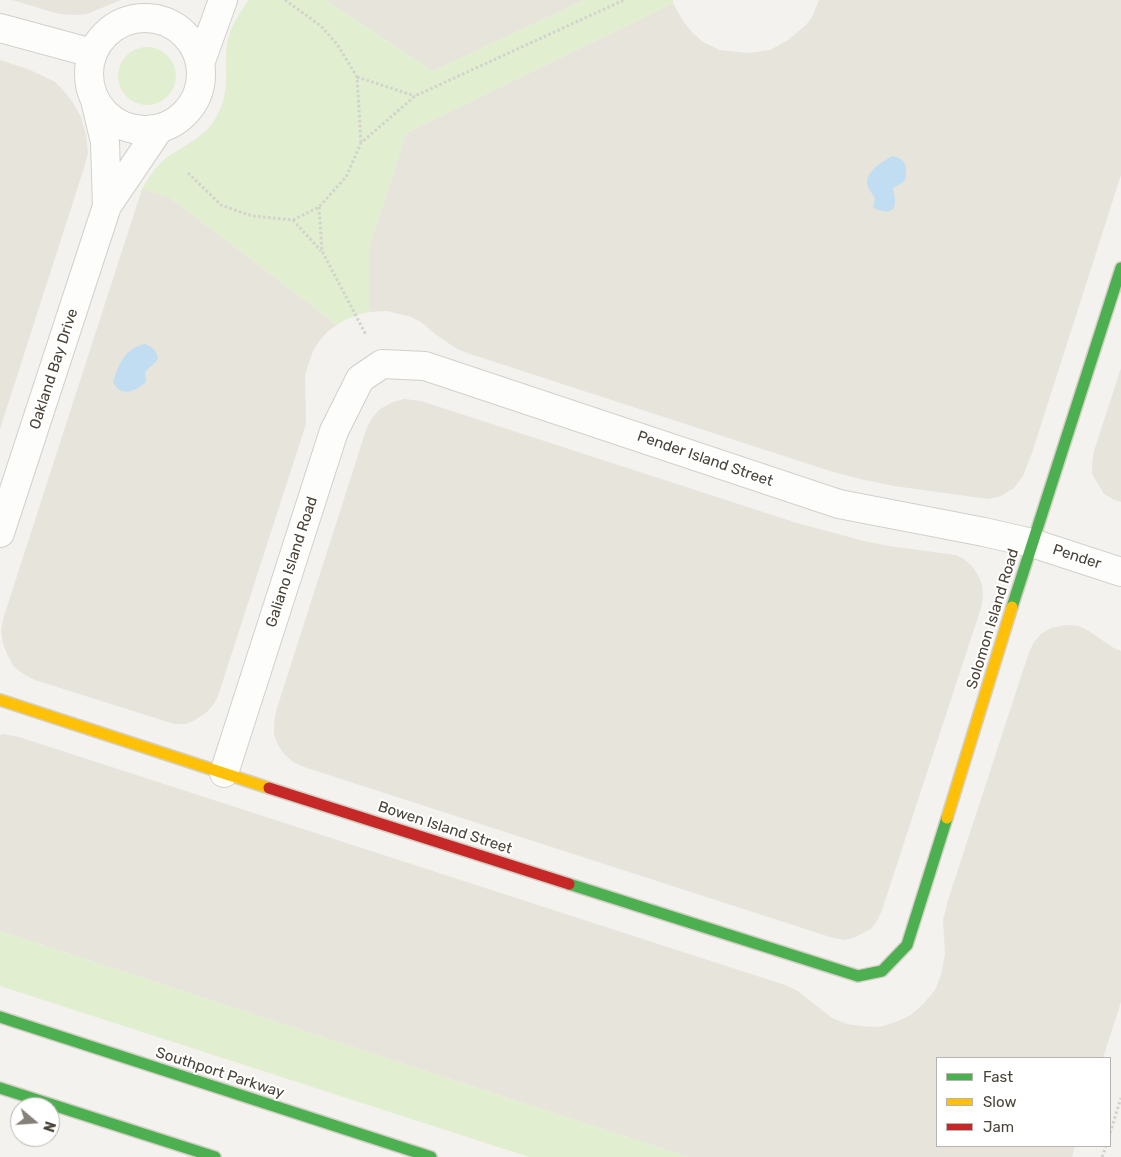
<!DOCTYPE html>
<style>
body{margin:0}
#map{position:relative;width:1121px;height:1157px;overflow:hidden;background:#f4f2ee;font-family:Rubik,sans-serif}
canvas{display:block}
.legend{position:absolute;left:936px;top:1057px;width:175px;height:90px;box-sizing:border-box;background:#fff;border:1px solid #b7b4b0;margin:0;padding:6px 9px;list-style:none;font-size:15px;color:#4b4439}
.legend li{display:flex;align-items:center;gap:10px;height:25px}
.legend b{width:25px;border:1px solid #b7b4b0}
.north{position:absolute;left:10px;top:1097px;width:50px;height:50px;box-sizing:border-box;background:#fff;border:1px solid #b7b4b0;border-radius:50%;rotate:108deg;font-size:14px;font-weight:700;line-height:20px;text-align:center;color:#4b4439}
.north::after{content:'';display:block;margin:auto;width:18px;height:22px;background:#868178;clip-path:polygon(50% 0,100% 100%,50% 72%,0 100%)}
</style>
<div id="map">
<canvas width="1121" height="1157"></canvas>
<ul class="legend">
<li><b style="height:6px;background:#4caf50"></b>Fast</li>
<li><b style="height:6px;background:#ffc107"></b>Slow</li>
<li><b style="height:6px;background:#c62828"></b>Jam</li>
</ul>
<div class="north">N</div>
</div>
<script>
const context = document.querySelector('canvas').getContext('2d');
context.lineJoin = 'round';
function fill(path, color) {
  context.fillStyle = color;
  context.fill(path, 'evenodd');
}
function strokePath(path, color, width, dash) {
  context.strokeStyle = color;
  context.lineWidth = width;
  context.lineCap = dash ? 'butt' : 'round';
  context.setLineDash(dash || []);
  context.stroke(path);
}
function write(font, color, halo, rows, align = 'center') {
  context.font = font + ' Rubik,sans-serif';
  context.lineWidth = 4;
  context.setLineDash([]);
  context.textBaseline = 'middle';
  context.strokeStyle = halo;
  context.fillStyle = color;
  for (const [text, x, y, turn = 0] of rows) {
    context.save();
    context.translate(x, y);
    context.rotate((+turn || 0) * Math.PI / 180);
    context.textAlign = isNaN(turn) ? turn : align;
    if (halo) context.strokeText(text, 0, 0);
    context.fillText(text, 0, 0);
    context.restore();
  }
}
const residential = new Path2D(`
 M12,0H121L87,14L75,15L59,14Z
 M326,0H584L433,71Z
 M819,0H1121V175L1032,453L1023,476L1014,488L1001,496L988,499L894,486L860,479L830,471L467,353L457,349L435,334L421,322L411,317L387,311L369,312V249L406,133L673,3L683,21L692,32L703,42L720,50L747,53L770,50L788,40L806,25L812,17Z
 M0,60L28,69L43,76L55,82L63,90L74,104L81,117L86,135L88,153L84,168L0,429Z
 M142,189L169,197L337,325L328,331L321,339L314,349L309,362L305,376L306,424L218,696L214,704L207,712L197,719L186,724H174L35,680L25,675L14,667L8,656L3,644L1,630L4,616Z
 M1121,368V502L1114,500L1104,494L1092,474V464L1094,451Z
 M404,399L421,401L797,523L864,541L889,546L956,555L964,559L972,566L978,575L982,584L983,595L981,608L882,910L877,921L871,929L853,938L843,940L830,937L304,767L293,762L284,754L278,745L274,735V724L276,711L367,427L372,418L380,409L393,402Z
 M1066,625L1079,626L1089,631L1112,647L1121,651V1002L1103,1058H937V1146H1075L1072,1157H688L0,931V735L4,734L19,737L785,985L798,991L832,1018L847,1024L861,1026L879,1027L893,1023L911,1015L923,1004L935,990L941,975L945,954L943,920L948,900L1029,652L1034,642L1041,634L1051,628Z`);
const green = new Path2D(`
 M249,0H326L433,71L584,0H673V3L406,133L369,249V312C357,314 347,319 337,325L169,197L142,189C148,179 155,167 165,159C183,145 203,139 215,119C230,94 225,78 226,52C227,32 237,16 249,0Z
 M118 76a29 29 0 1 1 58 0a29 29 0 1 1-58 0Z
 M0,931L688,1157H529L0,986Z`);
const water = new Path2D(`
 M892,156C903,158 907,163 906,174C906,177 906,179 903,182C900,185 896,185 893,189C894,193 895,198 895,202C895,215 881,213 873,207L875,198C873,195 870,191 868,187C863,173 882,162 892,156Z
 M145,344C153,347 156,350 158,358C155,364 149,367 145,372L146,382C139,388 127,396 118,389C118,389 113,383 113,382C119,364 124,349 145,344Z`);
const path = new Path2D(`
 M285,0L321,26L337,44L357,77L361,143
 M357,77L415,96
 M188,173L221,205L252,216L293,220L319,207L346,177L361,143L415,96L624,0
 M319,207L322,251L366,335
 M293,220L321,251
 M1110,1133L1121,1098
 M1102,1157L1106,1146`);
const street = new Path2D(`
 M89 74a56 56 0 1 1 112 0a56 56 0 1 1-112 0Z
 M0,28L92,53
 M201,61L223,0
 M95,100L105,142L107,206
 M0,533L107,206L159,129
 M224,773L334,431L360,379L382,364L425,366L839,504L984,532L1032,543L1121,572`);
const fast = new Path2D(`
 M1012,607L1121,268
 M569,884L858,976L882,971L907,945L947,818
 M0,1017L431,1157
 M0,1088L215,1157`);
const slow = new Path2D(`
 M0,700L269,788
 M947,818L1012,607`);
const jam = new Path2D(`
 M269,788L569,884`);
const streetNames = [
 ["Oakland Bay Drive",54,369,-72],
 ["Pender Island Street",705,459,19],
 ["Pender",1077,557,18],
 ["Galiano Island Road",292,562,-72],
 ["Solomon Island Road",993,619,-73],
 ["Bowen Island Street",445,828,18],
 ["Southport Parkway",220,1073,18]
];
fill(residential, '#e7e4dc');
fill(green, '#e1eecf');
fill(water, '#c0ddf1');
strokePath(street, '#d2d0cb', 30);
strokePath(fast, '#d3cfc5', 14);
strokePath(slow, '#d3cfc5', 14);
strokePath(jam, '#d3cfc5', 14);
strokePath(path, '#d3d2cc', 3, [2.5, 2.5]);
strokePath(street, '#fdfdfc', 28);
strokePath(fast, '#4caf50', 11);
strokePath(slow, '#ffc107', 11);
strokePath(jam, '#c62828', 11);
write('15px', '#4b4439', '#fff', streetNames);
</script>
